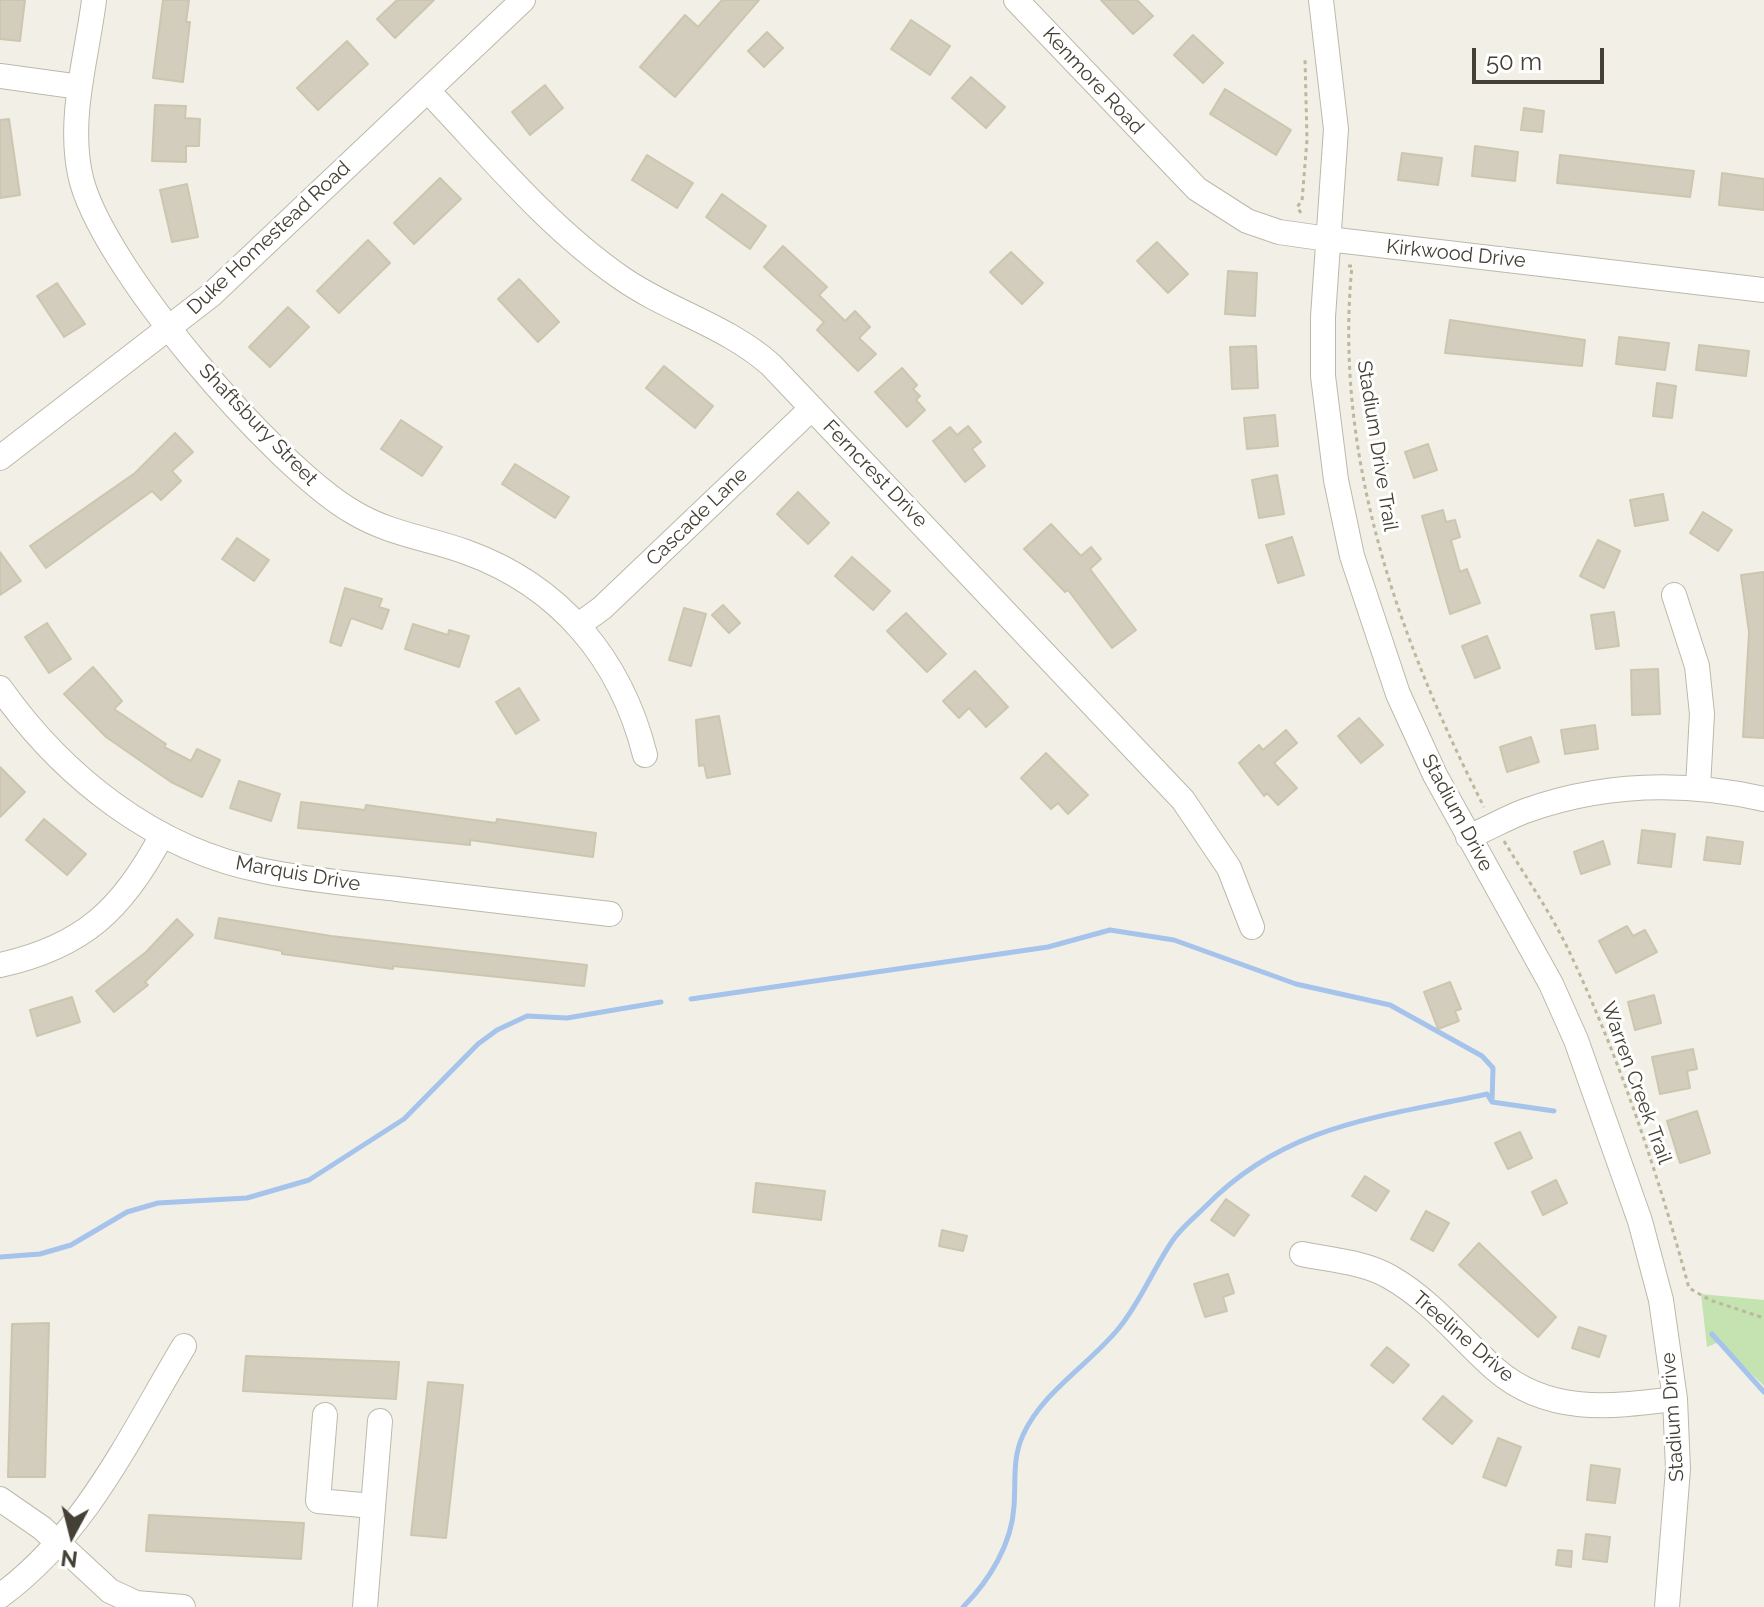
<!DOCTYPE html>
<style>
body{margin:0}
#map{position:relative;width:1764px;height:1607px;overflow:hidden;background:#f2f0e6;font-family:Raleway,sans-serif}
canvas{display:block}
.north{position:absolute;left:32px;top:1495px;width:80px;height:80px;-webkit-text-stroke:6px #fff;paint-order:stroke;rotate:187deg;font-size:22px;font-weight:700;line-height:32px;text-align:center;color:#444035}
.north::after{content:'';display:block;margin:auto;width:28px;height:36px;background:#444035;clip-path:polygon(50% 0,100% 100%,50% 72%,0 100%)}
.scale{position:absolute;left:1472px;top:48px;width:132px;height:36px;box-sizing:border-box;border:4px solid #444035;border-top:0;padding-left:10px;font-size:24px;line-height:28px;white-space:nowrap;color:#444035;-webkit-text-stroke:6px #fff;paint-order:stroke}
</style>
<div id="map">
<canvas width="1764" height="1607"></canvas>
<div class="north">N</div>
<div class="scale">50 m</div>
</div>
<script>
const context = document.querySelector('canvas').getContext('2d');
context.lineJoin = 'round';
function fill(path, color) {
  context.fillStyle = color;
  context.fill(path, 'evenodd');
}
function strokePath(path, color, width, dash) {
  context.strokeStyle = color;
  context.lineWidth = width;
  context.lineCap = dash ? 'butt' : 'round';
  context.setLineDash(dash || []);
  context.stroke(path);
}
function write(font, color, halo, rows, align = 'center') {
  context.font = font + ' Raleway,sans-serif';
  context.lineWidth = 6;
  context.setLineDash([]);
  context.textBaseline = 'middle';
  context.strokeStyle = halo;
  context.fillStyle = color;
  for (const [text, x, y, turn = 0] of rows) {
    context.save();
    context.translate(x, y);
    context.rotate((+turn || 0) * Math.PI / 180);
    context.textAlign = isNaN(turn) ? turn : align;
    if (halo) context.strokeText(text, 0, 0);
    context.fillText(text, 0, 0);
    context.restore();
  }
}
const green = new Path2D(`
 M1701,1294L1764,1300V1386L1719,1342L1707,1347Z`);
const stream = new Path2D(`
 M691,999L1048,947L1110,930L1174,940L1296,984L1390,1005L1482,1056L1493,1068L1492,1102
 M0,1257L40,1254L71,1245L127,1212L158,1203L247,1198L309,1180L404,1119L478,1044L497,1030L527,1016L567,1018L661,1002
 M1712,1334L1764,1392
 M963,1607C989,1581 1012,1544 1014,1506C1016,1481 1012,1459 1023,1435C1043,1391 1089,1365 1119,1328C1141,1301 1153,1269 1173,1240C1181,1228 1195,1217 1206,1206C1286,1124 1381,1117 1487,1094L1492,1102L1554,1111`);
const building = new Path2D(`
 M0,0H25L20,41L0,39Z
 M163,0H189L186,22H190L183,82L153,78Z
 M397,0H434L395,38L377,19Z
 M722,0H759L675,97L640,67L685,15L698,27Z
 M1101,0H1137L1153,16L1133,34Z
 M911,20L950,46L930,75L891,49Z
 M767,32L783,48L764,67L748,51Z
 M1193,35L1223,63L1203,83L1174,55Z
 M347,41L368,64L318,110L297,88Z
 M971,77L1005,107L986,128L952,98Z
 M545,85L563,108L530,135L512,112Z
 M1225,89L1291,130L1276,155L1210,114Z
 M155,105L186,106L185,118L200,119L199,146H186V162L152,161Z
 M1524,108L1544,111L1542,132L1521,130Z
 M9,119L20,195L0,198V120Z
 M1475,146L1518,152L1515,181L1472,176Z
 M1402,153L1442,158L1438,185L1398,180Z
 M647,155L693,183L677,208L632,180Z
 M1560,155L1694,171L1690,197L1557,183Z
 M1722,173L1764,179V210L1719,205Z
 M440,178L461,199L414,244L394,223Z
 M187,184L198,237L172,242L160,190Z
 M722,194L766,226L750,249L706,217Z
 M368,240L390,263L339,313L317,291Z
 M1157,242L1188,274L1168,293L1137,261Z
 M783,246L827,287L819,295L845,321L855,311L870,327L859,338L876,354L858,371L817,330L824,322L764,267Z
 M1011,252L1043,283L1022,304L990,272Z
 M1228,271L1257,273L1255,316L1225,314Z
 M519,279L559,322L538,342L498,299Z
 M57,283L85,324L64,337L37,296Z
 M288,307L309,327L270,367L249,347Z
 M1450,320L1585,340L1582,366L1445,353Z
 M1619,337L1669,343L1665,370L1616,364Z
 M1699,345L1749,351L1746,376L1696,370Z
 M1256,346L1258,388L1232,389L1230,347Z
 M664,366L713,406L695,428L646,388Z
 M902,368L917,385L913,389L920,396L916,400L925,410L907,427L875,392Z
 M1657,383L1676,386L1672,418L1653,416Z
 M1275,415L1278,446L1247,449L1244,418Z
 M401,420L442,447L422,476L381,449Z
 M968,426L981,442L972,449L985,466L965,482L933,441L950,427L957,435Z
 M175,433L193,452L172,471L181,481L161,500L152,491L46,568L30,546L135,473Z
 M1428,444L1437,470L1414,478L1405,452Z
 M515,464L569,497L555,518L502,484Z
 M1277,475L1284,514L1259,518L1252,480Z
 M798,492L829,523L808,544L777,514Z
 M1663,494L1668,520L1635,526L1630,500Z
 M1443,510L1446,522L1455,520L1460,537L1451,540L1460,572L1467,569L1480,603L1450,614L1422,516Z
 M1703,512L1732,530L1718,551L1690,533Z
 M1051,524L1081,556L1091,547L1101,559L1090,569L1136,630L1112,648L1068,590L1065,592L1024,549Z
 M1292,537L1304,575L1278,583L1266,545Z
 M237,538L269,560L254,581L222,559Z
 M1598,540L1620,551L1604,588L1580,576Z
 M0,552L21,581L0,595Z
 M852,557L890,591L873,610L835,576Z
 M1764,572V738L1743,737L1749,632L1741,575Z
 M345,588L382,599L379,607L389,610L382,629L351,618L341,646L330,642Z
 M723,605L740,623L729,633L712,615Z
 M684,608L706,614L691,666L669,660Z
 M1614,612L1619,646L1596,649L1591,615Z
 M906,613L946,654L927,672L887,631Z
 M47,623L71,659L49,673L25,637Z
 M413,624L448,635L449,630L469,636L459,667L405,649Z
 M1487,636L1500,668L1475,678L1462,646Z
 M93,667L122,701L114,709L166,744L164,747L191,761L197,749L220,760L202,797L171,782L106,737L64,694Z
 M1658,669L1660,714L1632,715L1631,670Z
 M975,671L1008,707L986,727L969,708L959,718L943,701Z
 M519,688L539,720L516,734L496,702Z
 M719,716L730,774L707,778L704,765L699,766L696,720Z
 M1359,718L1383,745L1361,763L1338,736Z
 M1595,725L1598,749L1565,754L1561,730Z
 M1286,730L1297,743L1274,763L1297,788L1278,805L1267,793L1264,796L1239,763L1259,745L1263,750Z
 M1531,737L1539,762L1507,772L1500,747Z
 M1046,753L1088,795L1068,814L1058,803L1051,809L1021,778Z
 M0,767L25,792L0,817Z
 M239,781L280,794L271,821L230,808Z
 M301,802L365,810L366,805L496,823L497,819L596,833L593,857L470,840V845L298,828Z
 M44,819L86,854L67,875L26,840Z
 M1642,830L1675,834L1671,867L1638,863Z
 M1707,837L1743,842L1740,864L1704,860Z
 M1603,841L1610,864L1581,874L1574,852Z
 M219,918L331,936L587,965L584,986L393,966V969L282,954V951L215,938Z
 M177,919L193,935L145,982L148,985L114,1012L96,991L146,952Z
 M1627,926L1633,936L1645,930L1657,952L1616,973L1599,941Z
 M1450,982L1461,1009L1455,1011L1459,1021L1438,1029L1424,992Z
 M1654,995L1661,1023L1635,1030L1628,1002Z
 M72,997L80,1022L37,1036L30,1010Z
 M1693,1049L1697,1069L1687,1071L1690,1088L1660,1094L1652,1057Z
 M1697,1111L1710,1153L1680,1163L1667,1121Z
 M1520,1132L1532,1158L1508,1169L1495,1143Z
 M1365,1176L1389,1191L1376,1211L1352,1196Z
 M1556,1180L1567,1203L1543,1215L1532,1192Z
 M756,1183L825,1191L821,1220L753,1212Z
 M1226,1199L1249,1215L1234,1236L1211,1220Z
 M1426,1211L1449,1223L1433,1251L1411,1239Z
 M942,1230L967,1236L963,1251L939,1246Z
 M1479,1243L1556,1317L1538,1337L1459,1265Z
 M1228,1274L1234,1293L1223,1297L1227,1311L1205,1317L1194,1284Z
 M49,1323L45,1477H8L12,1324Z
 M1579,1327L1606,1336L1599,1357L1572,1348Z
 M1387,1347L1409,1365L1393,1383L1371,1365Z
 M246,1356L399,1362L396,1399L243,1391Z
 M428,1382L463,1385L446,1538L411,1535Z
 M1443,1396L1472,1421L1452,1444L1423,1419Z
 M1498,1438L1521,1447L1506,1486L1483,1477Z
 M1591,1465L1620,1469L1615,1503L1587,1500Z
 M149,1515L304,1523L301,1559L146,1551Z
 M1586,1534L1610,1537L1607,1562L1583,1559Z
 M1558,1550L1572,1551L1571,1567L1556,1565Z`);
const path = new Path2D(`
 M1301,213L1297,207L1302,201L1307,140L1305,59
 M1348,266H1352C1333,456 1399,640 1484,807
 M1504,841C1525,876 1549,910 1567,947C1618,1053 1658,1174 1689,1288L1710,1300L1764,1318`);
const minor = new Path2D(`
 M94,0C87,57 68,116 80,174C98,263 274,466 353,512C389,534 428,538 466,552C561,586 621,660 645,755
 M1016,0L1197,189L1247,221L1279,232L1328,239L1764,290
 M1321,0L1336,129L1323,317V376L1336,480L1352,556L1398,694L1435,775L1551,984L1576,1040L1640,1221L1661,1300L1675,1399L1678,1469L1667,1607
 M0,76L80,87
 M428,91C489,155 547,226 620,277C668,311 726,325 771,365L1183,800L1229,868L1252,927
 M0,458L211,295L523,0
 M1674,595L1697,666L1702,714L1698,787
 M580,624L602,608L812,408
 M0,688C63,777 155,850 264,871C308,880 353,884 397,889C468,898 539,906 610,914
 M1468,837C1488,829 1506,818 1525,811C1603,783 1684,781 1764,799
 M0,965C83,947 123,909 162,835
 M1302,1254C1330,1260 1365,1262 1390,1277C1432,1301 1460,1338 1495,1369C1548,1415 1610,1407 1675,1399
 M325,1415L318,1501L373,1506
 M0,1499L42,1528L110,1591L136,1603L183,1607
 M0,1596C86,1533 130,1436 184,1346
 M365,1607L380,1421`);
const streetNames = [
 ["Kenmore Road",1093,81,47],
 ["Duke Homestead Road",269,238,-43],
 ["Kirkwood Drive",1456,254,6],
 ["Shaftsbury Street",258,425,46],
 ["Stadium Drive Trail",1377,446,81],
 ["Ferncrest Drive",875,474,46],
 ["Cascade Lane",697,517,-44],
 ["Stadium Drive",1457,813,62],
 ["Marquis Drive",298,874,10],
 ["Warren Creek Trail",1636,1083,70],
 ["Treeline Drive",1463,1337,41],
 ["Stadium Drive",1673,1417,-94]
];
fill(green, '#c4e3b1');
strokePath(stream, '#a5c3eb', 5);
fill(building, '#d2cdbc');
strokePath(building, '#cdc6af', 2);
strokePath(minor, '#bcb9a9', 26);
strokePath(path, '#bdb79b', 3, [4, 4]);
strokePath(minor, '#fff', 24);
write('20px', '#444035', '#fff', streetNames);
</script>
